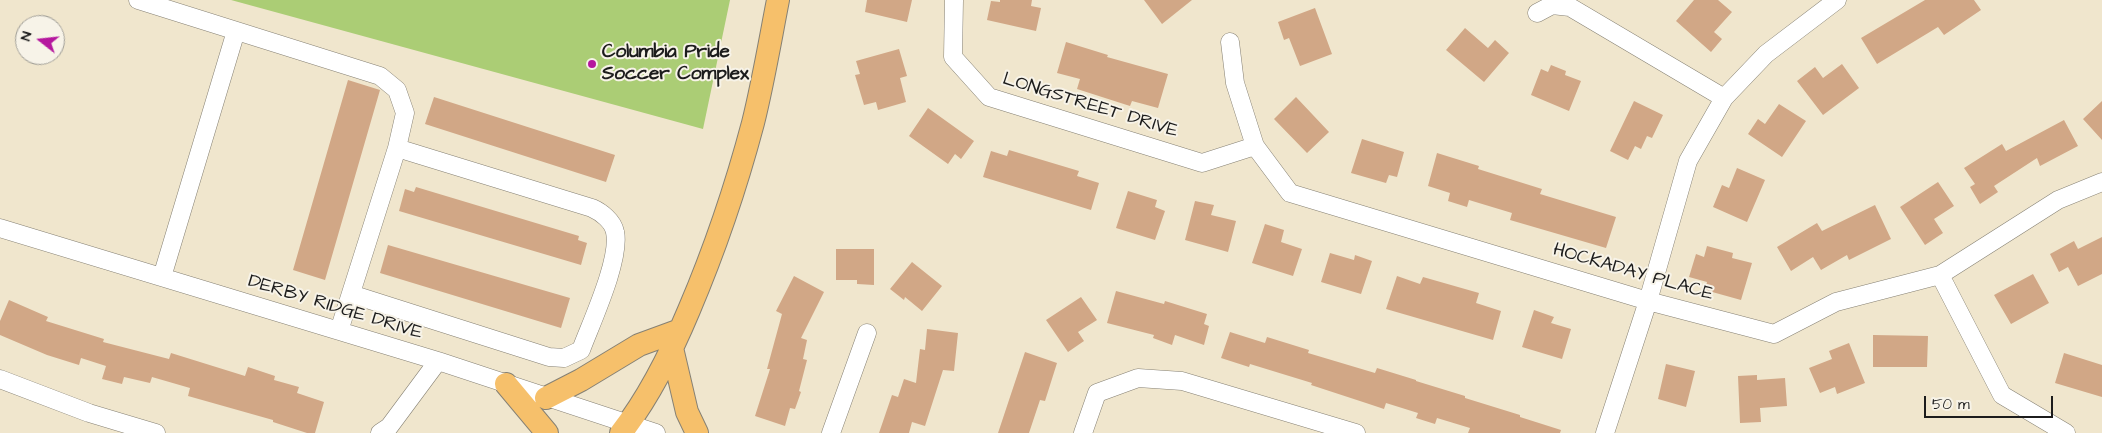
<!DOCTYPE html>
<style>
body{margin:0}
#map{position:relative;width:2102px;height:433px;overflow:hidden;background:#f0e6cd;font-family:"Architects Daughter",sans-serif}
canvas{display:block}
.north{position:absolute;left:15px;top:15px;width:50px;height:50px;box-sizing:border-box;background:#f7f3e8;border:1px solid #9f9d96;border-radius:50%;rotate:286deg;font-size:14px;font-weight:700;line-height:20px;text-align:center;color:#1c1c1c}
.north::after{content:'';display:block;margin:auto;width:18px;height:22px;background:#b5179e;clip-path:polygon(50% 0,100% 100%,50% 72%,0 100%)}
.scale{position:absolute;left:1924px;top:396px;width:129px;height:22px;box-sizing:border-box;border:2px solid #1c1c1c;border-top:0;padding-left:6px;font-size:15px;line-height:18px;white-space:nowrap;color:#1c1c1c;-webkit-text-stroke:4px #f7f3e8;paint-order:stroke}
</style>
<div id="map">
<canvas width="2102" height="433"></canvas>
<div class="north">N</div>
<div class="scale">50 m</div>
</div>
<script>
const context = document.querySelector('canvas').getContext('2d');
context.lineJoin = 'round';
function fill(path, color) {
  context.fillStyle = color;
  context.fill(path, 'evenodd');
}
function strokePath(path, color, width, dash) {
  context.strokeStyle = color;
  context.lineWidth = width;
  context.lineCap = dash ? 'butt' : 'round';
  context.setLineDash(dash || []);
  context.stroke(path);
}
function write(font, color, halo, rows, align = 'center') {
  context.font = font + ' "Architects Daughter",sans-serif';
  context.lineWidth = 4;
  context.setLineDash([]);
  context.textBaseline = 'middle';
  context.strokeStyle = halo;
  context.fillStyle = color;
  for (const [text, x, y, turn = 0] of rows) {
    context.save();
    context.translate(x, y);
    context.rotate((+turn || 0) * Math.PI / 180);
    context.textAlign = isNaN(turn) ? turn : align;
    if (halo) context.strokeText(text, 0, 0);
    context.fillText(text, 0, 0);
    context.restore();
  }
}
const green = new Path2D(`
 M231,0H730L703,129Z`);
const building = new Path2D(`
 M867,0H912L907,22L865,12Z
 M1000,0H1032L1031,6L1041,8L1036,31L987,20L991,1L1000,2Z
 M1144,0H1192L1162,24Z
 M1694,0H1718L1732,12L1714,32L1722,39L1711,52L1676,21Z
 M1925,0H1974L1981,10L1944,35L1938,27L1877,64L1861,38Z
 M1315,8L1332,54L1300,66L1289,38L1284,40L1278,22Z
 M1465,28L1488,48L1495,40L1509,53L1484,82L1446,50Z
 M1066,42L1108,55L1107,57L1168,74L1158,108L1132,101L1130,106L1077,89L1080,79L1057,73Z
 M899,49L907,76L900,78L906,102L878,110L876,102L864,105L855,75L860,74L856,61Z
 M1842,64L1859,88L1823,115L1797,81L1815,67L1823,78Z
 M1551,65L1566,71L1565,75L1581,81L1569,111L1531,95L1541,69L1548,72Z
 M348,80L380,90L325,280L293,270Z
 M434,97L615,155L606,182L425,124Z
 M1296,97L1329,132L1307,153L1274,119Z
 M1634,101L1663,115L1652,138L1647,136L1641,149L1635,146L1628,160L1610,151Z
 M2102,101V140L2083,119Z
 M1779,104L1806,121L1782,157L1748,134L1758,119L1765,124Z
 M928,108L974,141L961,159L955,154L948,164L909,136Z
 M2064,120L2078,146L2040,166L2037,158L1994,186L1998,192L1980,204L1970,187L1975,184L1964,168L2002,144L2006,151Z
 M1362,139L1404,152L1397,177L1389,175L1386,183L1351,173Z
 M1009,150L1079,171L1077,176L1099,183L1091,210L983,177L991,151L1007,156Z
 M1437,153L1479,166L1478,169L1542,189L1540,194L1616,217L1606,248L1510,220L1512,213L1469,200L1467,207L1448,201L1450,193L1428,186Z
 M1737,168L1765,180L1747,222L1713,207L1722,185L1729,188Z
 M1938,182L1954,206L1934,219L1943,233L1925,245L1900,207Z
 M416,187L579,236L578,240L587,243L581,265L399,211L405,189L414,192Z
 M1128,191L1157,200L1155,207L1165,211L1155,240L1116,228Z
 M1195,201L1214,205L1211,215L1236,221L1228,252L1185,240Z
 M1875,205L1891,239L1849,260L1847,255L1821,270L1813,257L1791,271L1777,247L1817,223L1822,231Z
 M1265,224L1284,230L1281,242L1302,249L1293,276L1252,263Z
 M2102,237V274L2078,286L2068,267L2059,272L2050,254L2074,241L2078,249Z
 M388,245L570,298L561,328L380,273Z
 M1707,246L1733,253L1732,258L1752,263L1741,300L1705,290L1707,282L1689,277L1696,254L1704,257Z
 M836,249H874V285L857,284V280H836Z
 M1330,253L1354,260L1355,255L1372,261L1361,294L1321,282Z
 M912,262L942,286L922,311L905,297L904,300L890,289Z
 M2033,274L2049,303L2011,324L1994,295Z
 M794,276L824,292L801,338L807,340L803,359L807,360L799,391L801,392L795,409L790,408L785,426L755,416L770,369H767L782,314L776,311Z
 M1397,276L1420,284L1423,277L1479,293L1476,303L1501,311L1493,340L1386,309Z
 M1116,291L1164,304L1165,301L1207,314L1204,324L1209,326L1204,345L1175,335L1172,345L1153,338L1154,335L1107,323Z
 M1081,297L1097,320L1078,332L1084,341L1068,352L1046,320Z
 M9,300L48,317L46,321L104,339L103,342L169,359L171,353L245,376L248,367L275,376L274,380L299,387L297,393L324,402L315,433H307L273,422V420L188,396L190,388L152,377L150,383L124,377L122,384L102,379L106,366L81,358L79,365L47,355L0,335V321Z
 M1534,310L1554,317L1551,323L1571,329L1562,359L1522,347Z
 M927,329L958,333L954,371L943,370L925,426L912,422L909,433H879L892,395L898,397L904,379L916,383L920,349L925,350Z
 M1230,332L1265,343L1267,337L1309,350L1308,353L1375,373L1377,368L1416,380V381L1465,396V398L1520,415V417L1561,430L1560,433H1468L1470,428L1437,418L1435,424L1416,418L1418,413L1386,403L1384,409L1366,403L1311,385L1312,383L1250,364L1249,367L1221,358Z
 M1873,335L1928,336L1927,367H1873Z
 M1849,343L1865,383L1837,394L1835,387L1820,393L1809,368L1832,359L1829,351Z
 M1025,352L1057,363L1045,401L1040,400L1029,433H998Z
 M2064,353L2102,365V397L2055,383Z
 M1666,364L1695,371L1686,407L1658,399Z
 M1757,375V380L1785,378L1787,406L1760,408L1761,422L1740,423L1738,376Z`);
const minor = new Path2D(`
 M138,0L380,76L397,90L405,113L397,148L339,331
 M954,0L953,57L989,97L1202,163L1255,146
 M1537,13L1552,5L1570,7L1724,98
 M1230,42L1235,83L1255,146L1290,193L1648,301L1774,334L1836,302L1940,275L2058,200L2102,182
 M0,228L438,361L656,433
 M1940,275L2002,395L2066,433
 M162,277L236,31
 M351,294L549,357L564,358L581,350C591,323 621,259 615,232C613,221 601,212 592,208L397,148
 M0,379L89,413L156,433
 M380,433L389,427L438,361
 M831,433L867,333
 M1083,433L1097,393L1138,378L1182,381L1356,433
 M1605,433L1648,301L1688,161L1724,98L1766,54L1837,0`);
const major = new Path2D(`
 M672,348L687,412L697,433
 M506,384L547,433
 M546,398L581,380L639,345L680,330
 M621,433C650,396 671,353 689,310C715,249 736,187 753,123C763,83 770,41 778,0`);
const markers = [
 [592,64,5,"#b5179e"]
];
const poiNames = [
 ["Columbia Pride",602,53],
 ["Soccer Complex",602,75]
];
const streetNames = [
 ["LONGSTREET DRIVE",1090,106,17],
 ["HOCKADAY PLACE",1633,273,16],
 ["DERBY RIDGE DRIVE",335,308,17]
];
fill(green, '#abcd75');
fill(building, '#d1a786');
strokePath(minor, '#868174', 19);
strokePath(major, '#868174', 24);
strokePath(minor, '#fff', 18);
strokePath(major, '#f6c06b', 22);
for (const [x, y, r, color] of markers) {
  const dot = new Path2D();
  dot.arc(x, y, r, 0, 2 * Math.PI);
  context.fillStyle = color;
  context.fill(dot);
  strokePath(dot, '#f7f3e8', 2);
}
write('bold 19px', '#1c1c1c', '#f7f3e8', poiNames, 'left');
write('19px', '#1c1c1c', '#f7f3e8', streetNames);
</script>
